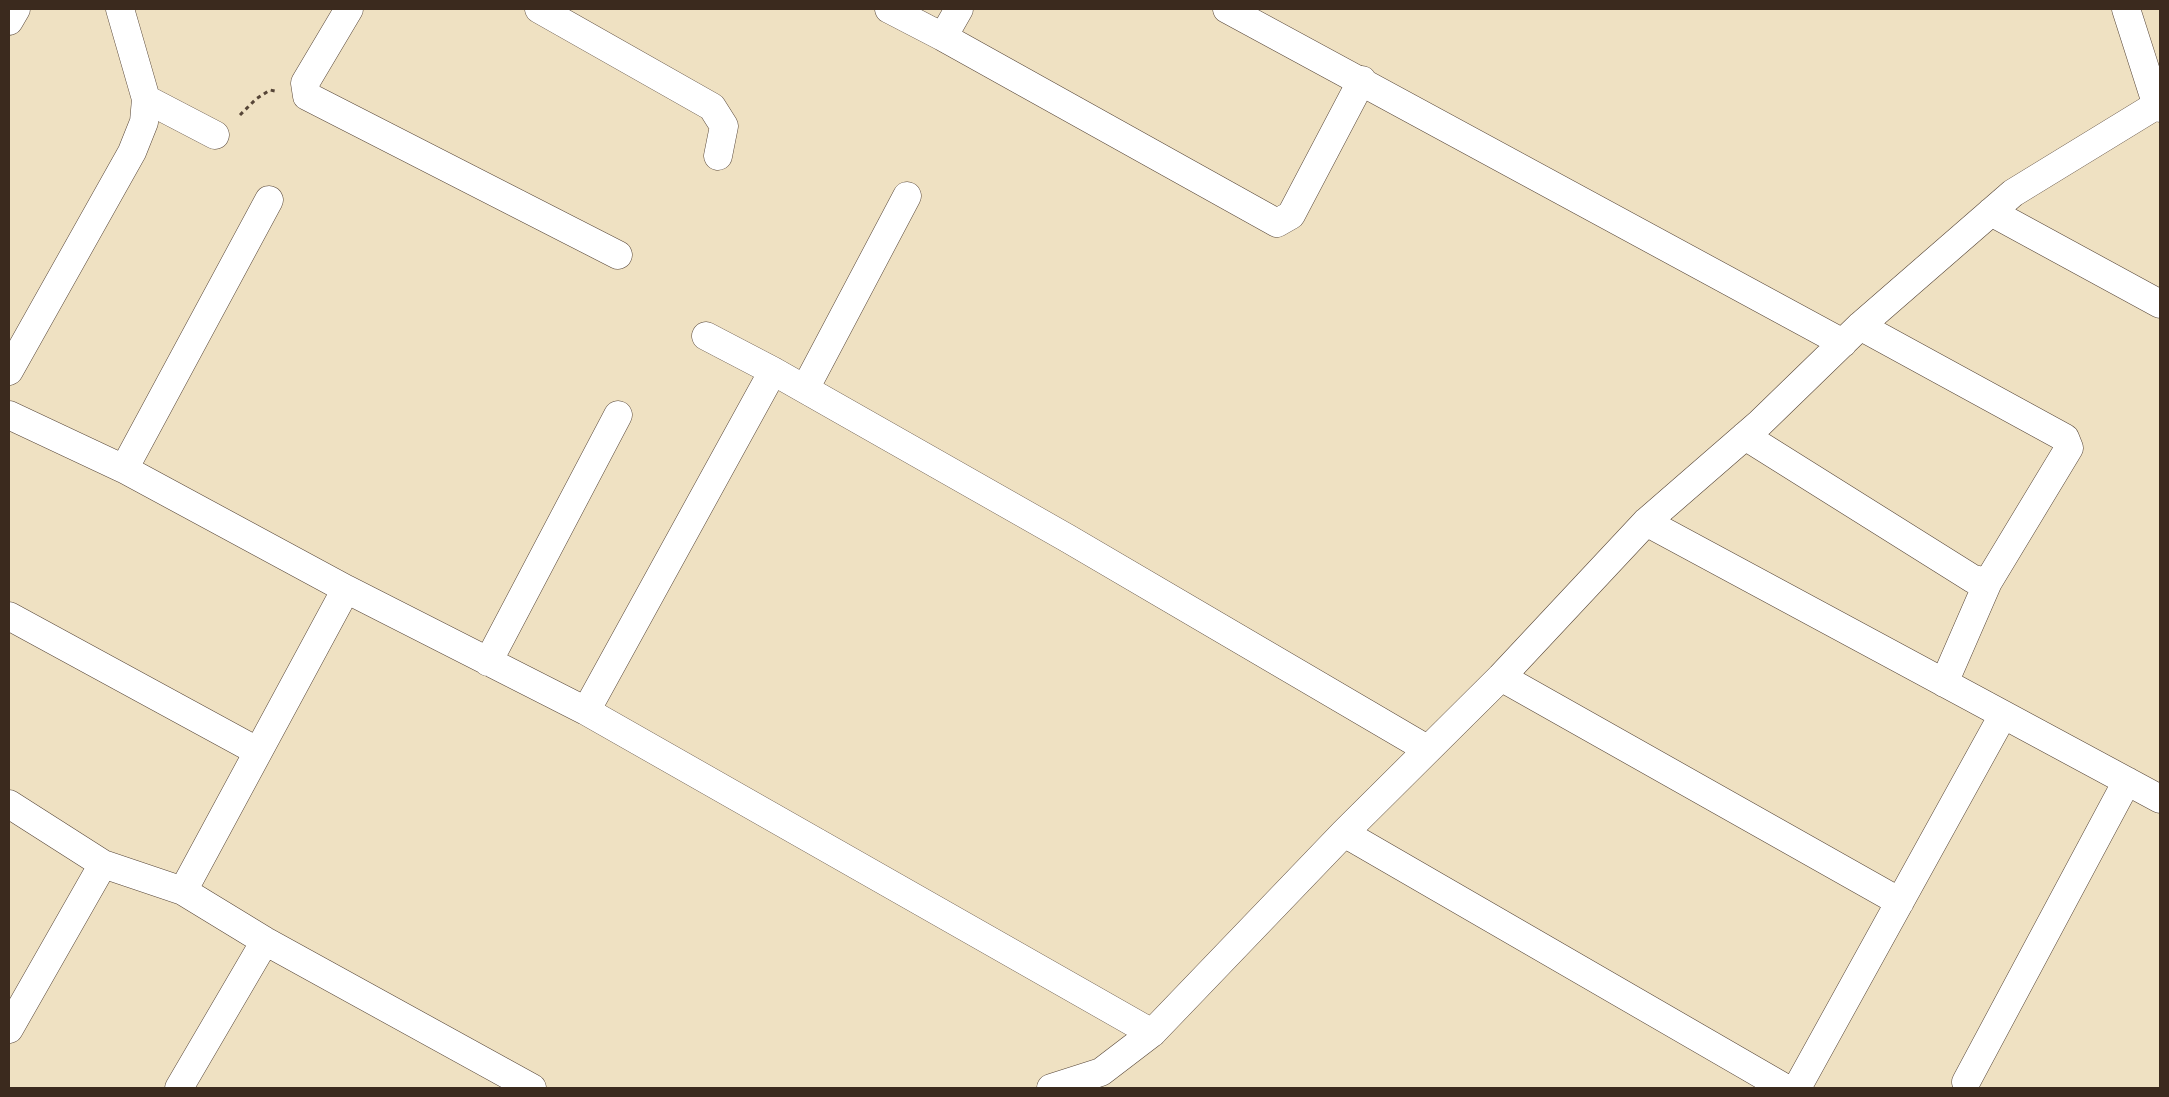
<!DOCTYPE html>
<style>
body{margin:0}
#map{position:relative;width:2169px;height:1097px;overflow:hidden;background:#efe1c2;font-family:"Libre Caslon Text",serif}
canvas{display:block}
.frame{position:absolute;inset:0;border:10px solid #3b2a1e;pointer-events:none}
</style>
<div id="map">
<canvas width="2169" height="1097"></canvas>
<div class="frame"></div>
</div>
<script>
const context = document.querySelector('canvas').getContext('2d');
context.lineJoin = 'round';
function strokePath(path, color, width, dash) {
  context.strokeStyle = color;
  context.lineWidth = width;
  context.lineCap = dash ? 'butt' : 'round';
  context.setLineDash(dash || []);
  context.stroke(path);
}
const path = new Path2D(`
 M240,115L256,99L270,90L275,91`);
const minor = new Path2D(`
 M349,9L305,83L307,96L618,255
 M539,9L712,107L724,126L718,156
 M889,9L943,37L959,9
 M1227,9L1843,343
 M2126,9L2157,106L2160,108
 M9,21L16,9
 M943,37L1277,223L1291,215L1362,80
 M146,99L215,135
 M1991,212L2160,304
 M706,336L773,371L1067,538L1427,749
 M9,371L132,152L144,122L146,99L120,9
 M805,389L907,196
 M9,415L124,469L346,589L586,711L1152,1033
 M1745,436L1973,579L1988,582L2069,448L2065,438L1860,326
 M124,469L269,200
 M1646,522L2160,799
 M9,616L257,751
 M488,662L618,415
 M1501,677L1900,902
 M1944,683L1988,582
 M586,711L773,371
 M9,804L103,864L183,891L265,941L532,1088
 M1344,833L1785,1088
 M183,891L346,589
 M9,1029L103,864
 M1966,1082L2127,781
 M179,1088L265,941
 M1051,1088L1101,1072L1152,1033L1344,833L1501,677L1646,522L1760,423L1860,326L2013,193L2160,103
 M1797,1088L2003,715`);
strokePath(minor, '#564537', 29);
strokePath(path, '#564537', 3, [4, 4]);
strokePath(minor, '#fff', 28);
</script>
